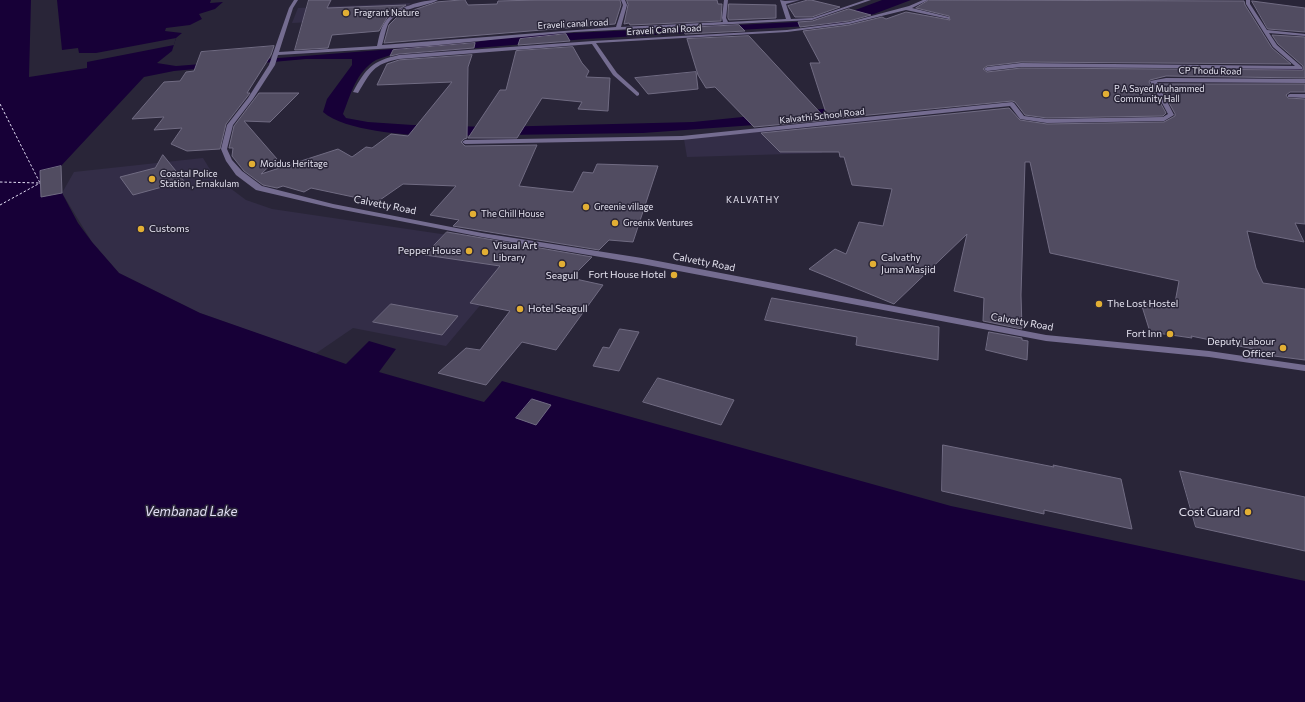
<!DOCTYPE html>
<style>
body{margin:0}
canvas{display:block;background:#292538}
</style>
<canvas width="1305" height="702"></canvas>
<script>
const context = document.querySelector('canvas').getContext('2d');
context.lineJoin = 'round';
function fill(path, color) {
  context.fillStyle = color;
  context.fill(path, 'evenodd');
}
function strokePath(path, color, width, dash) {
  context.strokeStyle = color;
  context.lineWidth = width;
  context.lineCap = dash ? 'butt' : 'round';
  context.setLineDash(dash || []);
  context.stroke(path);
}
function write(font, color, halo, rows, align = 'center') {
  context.font = font + ' Commissioner,sans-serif';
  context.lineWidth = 3;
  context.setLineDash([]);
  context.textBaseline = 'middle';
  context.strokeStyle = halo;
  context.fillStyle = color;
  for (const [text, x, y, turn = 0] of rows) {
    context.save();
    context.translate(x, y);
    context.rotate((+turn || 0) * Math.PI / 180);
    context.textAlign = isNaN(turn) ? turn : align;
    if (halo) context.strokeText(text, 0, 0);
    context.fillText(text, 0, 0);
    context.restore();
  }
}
const built = new Path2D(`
 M411,3L406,8L386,18L292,23L298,8Z
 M912,117L918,120L820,148L822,153L687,157L684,139Z
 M203,158L214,176L246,200L272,209L529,247L446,346L353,328L315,354L200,313L119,273L92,242L62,193L74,172Z`);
const water = new Path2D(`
 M0,0H211L210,3L223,2L215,9L199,14L202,19L190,25L166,28L165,31L182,33L176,38L172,51L157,63L176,66L470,43L511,36L817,21L858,9L882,0H911L874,14L840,23L808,26L586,39L391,55C386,57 380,58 376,60C356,72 351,94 343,114L346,118L368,122L413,125L493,127L693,122L901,101L1068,69H1305V76L1141,74L990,99L825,120L643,133L434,136C405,135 345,131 323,112L327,99L352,65V59H306L174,71L144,77L61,166L40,171L41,197L62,193L78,223L92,242L119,273L200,313L346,364L369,341L396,349L379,372L484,402L502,381L951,506L1305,581V702H0Z`);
const pier = new Path2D(`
 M31,0H57L62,50L78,48L79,53H96L176,38L174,45L87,62V68L29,77Z`);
const ferry = new Path2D(`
 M0,104L40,183
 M0,182L40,183
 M0,205L40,183`);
const building = new Path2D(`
 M309,0H331L327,8L406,5L388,16L379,31L332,35L328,48L295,50Z
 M465,0L468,5L497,4L498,1L538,0H620L621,5L615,24L384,43L389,25L399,15L437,2Z
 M627,0H717L718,4H722L721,21L630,25L629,23L624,24L628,5Z
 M808,0H811L840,7L812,17H795L788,6Z
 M929,0L1244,1L1245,5L1272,48L1291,64L1021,62L987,66L983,69L987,72L1021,68L1303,70V66L1278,44L1272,35L1305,37V78L1166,76L1150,80L1149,82L1166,113L1163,116L1047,118L1025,115L1015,102L1012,101L828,119L810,63H820L803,31L849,25L882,17L886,19L906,12L950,20L949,16L916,8Z
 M1252,1L1305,8V32L1268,29Z
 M729,4L776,5V18L729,20L728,18Z
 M849,9L871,15L849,21L800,27L798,22L812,21Z
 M739,25L745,31L685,34L683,28Z
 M566,34L570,41L518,45L520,39Z
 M749,36L827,120L754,127L715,87L706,88L698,75L687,39Z
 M475,43L474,48L399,54L390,56L393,50Z
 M274,46L271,55L247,93H250L226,124L220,149L187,151L171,144L182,128L154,130L164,117L132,119L164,82L180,81L186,72L194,71L201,52Z
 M573,47L582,63L589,71L586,77L610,78L608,111L578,109L582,102L542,98L517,138H468L500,90H506L516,51Z
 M472,55L468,67L467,138L464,139L461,142L465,146L537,145L519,186L573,192L583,172L593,173L597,164L658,166L633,242L609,240L599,250L453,226L459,220L430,215L456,186L403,184L377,202L311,188L304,192L283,186L277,188L263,185L244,171L232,156L233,148H229L234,126L259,93H299L270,122L244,121L277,159L261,174L338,149L352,157L366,147L372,148L391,134L408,136L452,82L377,85L387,64L399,60Z
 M696,72L698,89L648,94L635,78Z
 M1159,84H1305V92H1290L1286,95L1288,98L1305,99V224L1295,223L1304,242L1247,231L1256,268L1263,283L1305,289V360L1266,355L1263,351L1191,336L1192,338L1150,332L1141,303L1174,308L1179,281L1050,253L1030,162H1025L1021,295L1022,329L983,321L984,298L954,291L967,234L894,304L809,269L835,249L846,254L859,222L883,226L892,189L852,185L844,157H840L839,152H780L761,133L1009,108L1020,120L1047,124L1164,122L1175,116V114Z
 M163,155L184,181L133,195L120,177L155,168Z
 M61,166L62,193L41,197L40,171Z
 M447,232L592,257L571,278L603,285L556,350L522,342L486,385L438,373L466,348L480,350L510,311L470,303L500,266L425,255Z
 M772,298L939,327L938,360L856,345L857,337L765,320Z
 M391,304L458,316L442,335L373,322Z
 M620,329L639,332L619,371L593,366L603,347L609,348Z
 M989,332L1022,338V340L1028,341L1027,360L986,350Z
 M658,378L734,400L721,425L643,402Z
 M532,399L551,405L536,425L516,418Z
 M943,445L1054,467L1053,465L1121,479L1132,529L1044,510V514L942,491Z
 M1180,471L1305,497V551L1196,527Z`);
const minor = new Path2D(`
 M294,0H298L293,8L279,52L377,46C379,38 380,29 385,22C395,7 422,0 438,0C423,8 398,7 388,24C385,31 384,39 382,45L616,27L623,5L621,0H625L627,5L621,27L723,22L722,18L724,0H728L726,18L728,22L786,19L780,0L785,1L800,0L786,4L791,19L812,18L865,0H871L812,20L574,32L428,46L278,55L275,65L253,99L233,125L227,149L232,160L242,171L262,186L333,204L482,233L642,258L1046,335L1209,351L1305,365V371L1209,357L1046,341L642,264L482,237L333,208L256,190L236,175L226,161L221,149L227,125L248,98L269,65L289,8Z
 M923,0H928L912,8L949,17V19L906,10L849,24L787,32L596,43L617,73L639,93V95L637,96L613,75L592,44L399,59C373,64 371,72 358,93L353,92C366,68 372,61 399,55L593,41L787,30L849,22L909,6Z
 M1246,0H1250V4L1267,30L1305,34V36L1269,33L1277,45L1302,67V69L1021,67L987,71L984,69L987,67L1021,63L1295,66L1273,47L1246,4Z
 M1166,78L1305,79V83L1157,82L1174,115L1164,121L1047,123L1020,119L1010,106L682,140L465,144L462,142L465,140L682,136L1012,102L1014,103L1024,116L1047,119L1163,117L1168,114L1150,81Z
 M1290,94H1305V98L1288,97V95Z`);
const markers = [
 [346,13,4,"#e2af34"],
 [1106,94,4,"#e2af34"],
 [252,164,4,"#e2af34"],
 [152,179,4,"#e2af34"],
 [586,207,4,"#e2af34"],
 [473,214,4,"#e2af34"],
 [615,223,4,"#e2af34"],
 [141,229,4,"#e2af34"],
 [469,251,4,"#e2af34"],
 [485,252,4,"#e2af34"],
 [562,264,4,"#e2af34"],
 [873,264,4,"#e2af34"],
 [674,275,4,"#e2af34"],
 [1099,304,4,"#e2af34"],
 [520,309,4,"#e2af34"],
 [1170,334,4,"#e2af34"],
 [1283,348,4,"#e2af34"],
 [1248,512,4,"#e2af34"]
];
const farPoinames = [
 ["Fragrant Nature",354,13],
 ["P A Sayed Muhammed",1114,89],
 ["Community Hall",1114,99],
 ["Moidus Heritage",260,164],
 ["Coastal Police",160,174],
 ["Station , Ernakulam",160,184],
 ["Greenie village",594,207],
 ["The Chill House",481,214],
 ["Greenix Ventures",623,223]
];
const farStreetnames = [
 ["Eraveli canal road",573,24,-3],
 ["Eraveli Canal Road",664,30,-3],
 ["CP Thodu Road",1210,71,1],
 ["Kalvathi School Road",822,116,-6]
];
const farNeighbourhoodnames = [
 ["KALVATHY",753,200]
];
const streetNames = [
 ["Calvetty Road",385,205,11],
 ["Calvetty Road",704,262,11],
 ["Calvetty Road",1022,322,10]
];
const poiNames = [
 ["Customs",149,229],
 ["Visual Art",493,246],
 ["Library",493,258],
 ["Pepper House",461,251,"right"],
 ["Calvathy",881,258],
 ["Juma Masjid",881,270],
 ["Fort House Hotel",666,275,"right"],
 ["Seagull",562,276,"center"],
 ["The Lost Hostel",1107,304],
 ["Hotel Seagull",528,309],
 ["Fort Inn",1162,334,"right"],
 ["Deputy Labour",1275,342,"right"],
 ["Officer",1275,354,"right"]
];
const nearPoinames = [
 ["Cost Guard",1240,512]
];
const nearWaternames = [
 ["Vembanad Lake",191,512]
];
fill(built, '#332d47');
fill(water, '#170037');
fill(pier, '#292538');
strokePath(ferry, '#e2def4', 1, [2.5, 2]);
fill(building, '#514c61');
strokePath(building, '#706b82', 1);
fill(minor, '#746c90');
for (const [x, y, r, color] of markers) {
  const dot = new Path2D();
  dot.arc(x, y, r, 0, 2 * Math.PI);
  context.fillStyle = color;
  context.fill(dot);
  strokePath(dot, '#292538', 1.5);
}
write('9px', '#e6e4f1', '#292538', farPoinames, 'left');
write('9px', '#e6e4f1', '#292538', farStreetnames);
context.letterSpacing = '1px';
write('9px', '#e6e4f1', '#292538', farNeighbourhoodnames);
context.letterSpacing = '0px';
write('10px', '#e6e4f1', '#292538', streetNames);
write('10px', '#e6e4f1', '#292538', poiNames, 'left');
write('12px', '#e6e4f1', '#292538', nearPoinames, 'right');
write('italic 13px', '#e2def4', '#292538', nearWaternames);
</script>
